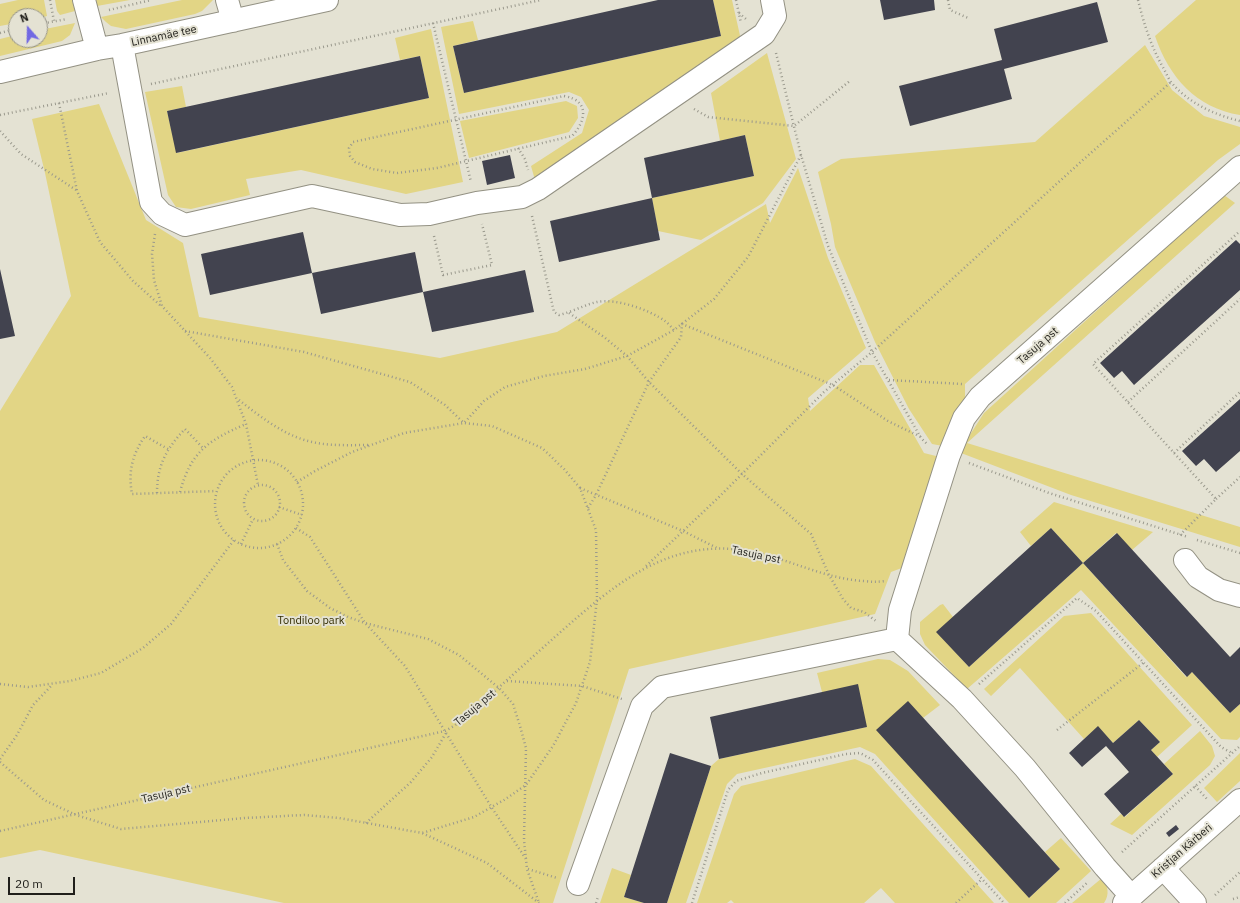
<!DOCTYPE html>
<meta charset="utf-8">
<style>
body{margin:0}
#map{position:relative;width:1240px;height:903px;overflow:hidden;background:#e4e2d3;font-family:"IBM Plex Sans",sans-serif}
canvas{display:block}
.north{position:absolute;left:8px;top:8px;width:40px;height:40px;box-sizing:border-box;background:#e4e2d3;border:1px solid #969489;border-radius:50%;rotate:340deg;font-size:11px;font-weight:700;line-height:16px;text-align:center;color:#201f1a}
.north::after{content:'';display:block;margin:auto;width:14px;height:18px;background:#7168e3;clip-path:polygon(50% 0,100% 100%,50% 72%,0 100%)}
.scale{position:absolute;left:8px;top:877px;width:67px;height:18px;box-sizing:border-box;border:2px solid #201f1a;border-top:0;padding-left:5px;font-size:12px;line-height:14px;white-space:nowrap;color:#201f1a;-webkit-text-stroke:3px #e4e2d3;paint-order:stroke}
</style>
<div id="map">
<canvas width="1240" height="903"></canvas>
<div class="north">N</div>
<div class="scale">20 m</div>
</div>
<script>
const context = document.querySelector('canvas').getContext('2d');
context.lineJoin = 'round';
function fill(path, color) {
  context.fillStyle = color;
  context.fill(path, 'evenodd');
}
function strokePath(path, color, width, dash) {
  context.strokeStyle = color;
  context.lineWidth = width;
  context.lineCap = dash ? 'butt' : 'round';
  context.setLineDash(dash || []);
  context.stroke(path);
}
function write(font, color, halo, rows, align = 'center') {
  context.font = font + ' "IBM Plex Sans",sans-serif';
  context.lineWidth = 4;
  context.setLineDash([]);
  context.textBaseline = 'middle';
  context.strokeStyle = halo;
  context.fillStyle = color;
  for (const [text, x, y, turn = 0] of rows) {
    context.save();
    context.translate(x, y);
    context.rotate((+turn || 0) * Math.PI / 180);
    context.textAlign = isNaN(turn) ? turn : align;
    if (halo) context.strokeText(text, 0, 0);
    context.fillText(text, 0, 0);
    context.restore();
  }
}
const green = new Path2D(`
 M18,0H44L47,16L40,18V16H16V23L0,26V4Z
 M55,0H72L75,11L60,15L57,11Z
 M96,0H130L97,6Z
 M182,0H213L202,11L195,14L126,29L111,26L106,22L101,17Z
 M713,0H732L741,40L535,180L531,166L582,133L589,110L581,97L569,92L459,114L441,27L473,21L478,40L453,46L464,93L721,36Z
 M1196,0H1240V115C1196,108 1169,77 1155,36Z
 M75,23L70,35L62,41L0,56V39L16,35V40H40V30Z
 M431,29L463,182L406,194L301,170L246,179L250,195L191,209L176,207L168,195L145,92L182,86L186,107L167,111L177,153L429,98L420,56L400,60L395,38Z
 M1145,45L1172,90L1204,116L1240,127V144L1218,160L965,384V403L949,426L943,446L932,444L909,409L875,342L835,247L831,224L818,172L841,159L1035,142Z
 M767,53L796,159L763,203L701,240L658,231L652,198L754,176L745,135L720,141L711,93Z
 M566,101L577,106L578,118L569,132L469,158L460,121Z
 M99,104L146,220L183,243L199,317L440,358L557,332L766,204L770,223L798,168L828,258L866,348L808,398L810,411L860,365H874L924,453L940,457L907,566L891,572L875,614L629,669L553,903H284L40,850L0,858V411L71,296L45,173L32,119Z
 M1224,195L1235,203L967,443L1240,527V547L1071,495L961,453L964,444L984,413Z
 M1054,502L1153,532L1132,550L1116,533L1083,563L1186,677L1192,672L1230,713L1240,704V737L1237,740L1221,739L1081,590L967,689L925,645L920,634V622L940,605L943,604L953,617L937,632L969,667L1083,563L1051,528L1031,546L1020,532Z
 M1091,613L1192,725L1157,757L1151,750L1160,742L1139,720L1113,743L1098,727L1084,739L1020,668L991,696L984,689L1064,616Z
 M878,659L890,660L908,671L940,705L923,718L1029,898L1060,869L1045,852L1061,838L1091,871L1056,903H1009L875,754L860,747L737,774L727,784L686,903H667L711,766L719,759L867,727L822,692L817,673Z
 M1200,731L1212,746L1215,756L1210,765L1132,835L1110,824L1121,814L1125,817L1173,774L1164,764Z
 M1240,753V781L1217,802L1204,788Z
 M855,759L871,766L994,903H895L881,888L864,903H734L731,900L727,903H697L734,794L741,786Z
 M612,868L631,875L624,897L644,903H600Z
 M1102,878C1108,886 1110,894 1104,903H1072Z`);
const building = new Path2D(`
 M658,0H713L721,36L464,93L453,46Z
 M880,0H934L935,10L884,20Z
 M1097,2L1108,42L1004,69L1012,99L910,126L899,86L1002,60L994,29Z
 M420,56L429,98L176,153L167,111Z
 M745,135L754,176L652,198L660,240L559,262L550,221L652,198L644,158Z
 M510,155L515,178L487,185L482,161Z
 M303,232L312,273L210,295L201,254Z
 M1236,240L1240,244V290L1134,385L1122,371L1114,378L1100,363Z
 M415,252L423,292L321,314L312,273Z
 M0,269L15,336L0,339Z
 M525,270L534,312L432,332L423,292Z
 M1240,399V451L1216,472L1204,459L1196,466L1182,451Z
 M1051,528L1083,563L969,667L936,632Z
 M1117,533L1230,657L1240,647V704L1230,713L1192,672L1187,677L1083,563Z
 M858,684L867,727L719,759L710,717Z
 M908,701L1060,869L1029,898L876,730Z
 M1139,720L1160,742L1151,750L1173,774L1124,817L1104,794L1129,772L1106,746L1082,767L1069,753L1098,726L1113,743Z
 M670,753L711,766L667,903H644L624,897Z
 M1176,825L1179,829L1169,837L1166,833Z`);
const path = new Path2D(`
 M50,0L54,21
 M736,0L741,23
 M948,0L950,10L968,18
 M1138,0C1144,24 1151,47 1164,69C1166,73 1168,78 1171,82C1188,103 1215,115 1240,121
 M109,10L151,0
 M739,13L746,19
 M433,23L471,182
 M40,24L67,19
 M0,33L16,29
 M776,53L801,155L828,246L872,352L921,438L928,445
 M151,84L541,0
 M564,96C589,100 587,120 572,136L437,168L397,173L372,169L355,162L350,156L349,148L353,142Z
 M59,103L77,191L100,242L133,281L161,306
 M694,109L708,117L794,126L851,80
 M0,115L109,93
 M0,131L21,154L76,190
 M518,148L525,159L528,170
 M532,216L554,312L559,315C572,312 584,305 597,302C616,298 650,310 665,321C668,323 671,327 674,330
 M155,234L152,254L154,280L162,306L210,358L232,387L246,424L258,485
 M434,236L443,275L492,265L482,224
 M569,313L604,337L627,356L649,382L742,474L811,534L829,575L843,599L851,608L864,612L876,621
 M185,331L304,352L410,382L445,405L464,423L492,426L542,448L564,469L580,488L596,530L597,599L590,662L576,703L553,746L526,785L504,800L474,817L422,833
 M889,380L962,384
 M239,400C262,418 287,438 317,443C334,446 353,445 370,445
 M1128,402L1240,299
 M168,449L145,436C132,455 128,472 132,494L216,491
 M1174,453L1240,392
 M215 504a44 44 0 1 1 88 0a44 44 0 1 1-88 0Z
 M969,463L1049,493L1188,537
 M297,482L315,471L352,452L404,433L464,423L484,401L505,387L544,376L585,369L627,356L674,330L714,299L748,257L801,155
 M244 503a18 18 0 1 1 36 0a18 18 0 1 1-36 0Z
 M580,488L683,531L717,548
 M180,492C191,451 209,440 246,424
 M157,493C157,466 166,449 185,429L203,448
 M1216,499L1240,477
 M279,507L302,515
 M588,508L596,495L649,382L681,337L682,324L833,385L888,421L921,437
 M296,528L310,537L365,623L405,666L492,808L526,859
 M1180,535L1216,499L1093,364L1240,231
 M1197,540L1240,553
 M241,544L253,519
 M277,544L283,560L307,591L330,608L348,617L365,623L428,639L459,655L499,688L513,704L520,726L526,748L524,840L527,869L539,903
 M646,566L719,497L824,392L872,352L1084,159L1171,82
 M507,681L582,686L622,699
 M0,684L28,687L70,681L101,673L143,648L171,624L234,540
 M979,684L1077,598L1096,611L1221,747L1232,753
 M1057,730L1143,663
 M0,759L17,735L33,705L52,685
 M0,762L44,800L76,815L121,829L245,818L304,815L339,818L422,833L487,863L539,903
 M1195,786L1207,799
 M366,823L411,782L432,757L446,733
 M0,831L445,731L454,726L471,713C499,687 528,661 556,636C615,584 670,535 754,552C791,560 826,579 864,581C872,582 878,582 886,581
 M1122,852L1240,746
 M528,869L557,878
 M1215,895L1240,872
 M1233,899L1240,897
 M596,903L598,897
 M692,903L728,790L736,781L762,773L846,754L860,753L873,760L1004,903
 M956,903L982,879
 M1065,903L1088,882`);
const minor = new Path2D(`
 M84,0L97,49
 M227,0L233,21
 M122,45L151,202L162,214L185,225L312,196L400,215L429,214L477,203L522,197L538,189L764,34L775,16L772,0
 M0,72L97,49L122,45L327,0
 M1185,560L1198,577L1219,590L1240,596
 M897,639L900,610L949,455L964,418L980,397L1240,167
 M897,639L962,699L1025,768L1105,867L1131,896
 M1163,868L1195,903
 M578,884L642,706L662,687L897,639
 M1124,903L1240,800`);
const streetNames = [
 ["Linnamäe tee",164,36,-12],
 ["Tasuja pst",1038,346,-41],
 ["Tasuja pst",756,555,12],
 ["Tasuja pst",475,708,-40],
 ["Tasuja pst",166,794,-13],
 ["Kristjan Kärberi",1182,851,-41]
];
const parkNames = [
 ["Tondiloo park",311,621]
];
fill(green, '#e2d585');
fill(building, '#42434f');
strokePath(minor, '#939183', 24);
strokePath(path, '#9a998d', 2.5, [1, 3]);
strokePath(minor, '#fff', 22);
write('11px', '#201f1a', '#e4e2d3', streetNames);
write('11px', '#322c01', '#e4e2d3', parkNames);
</script>
